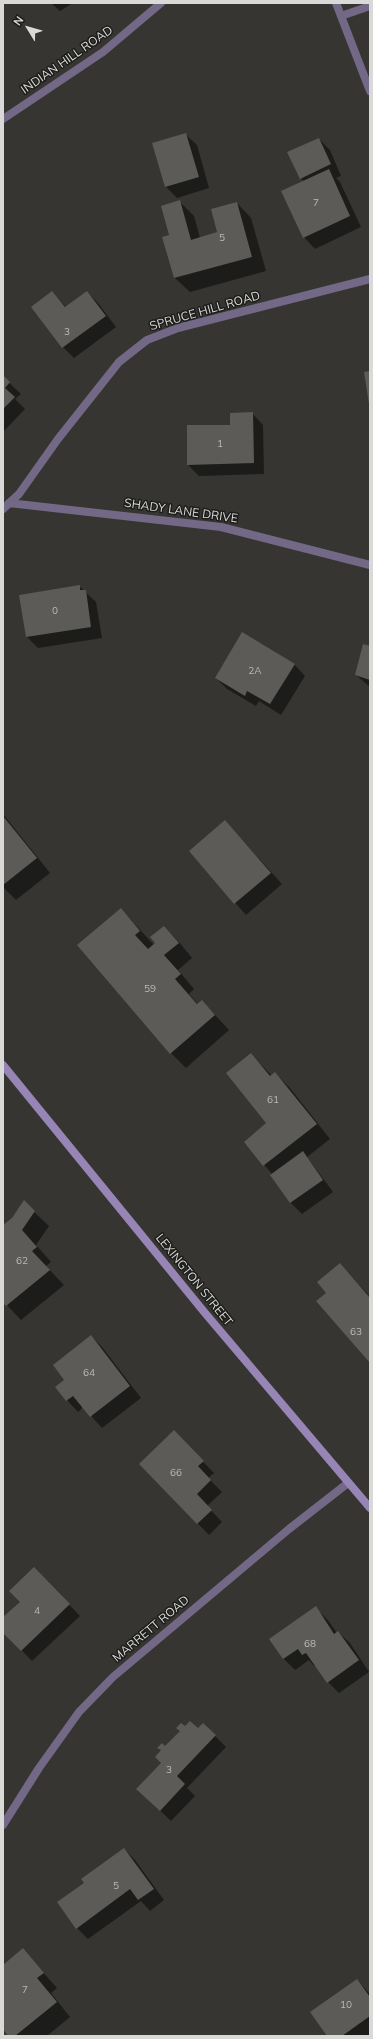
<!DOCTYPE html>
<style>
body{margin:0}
#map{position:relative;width:373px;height:2039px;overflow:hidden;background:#363532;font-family:Mulish,sans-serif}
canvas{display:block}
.frame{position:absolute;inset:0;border:4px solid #d9d9d7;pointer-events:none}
.north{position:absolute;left:8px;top:8px;width:40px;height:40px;-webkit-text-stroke:3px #1d1d1b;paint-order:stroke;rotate:307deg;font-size:11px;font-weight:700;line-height:16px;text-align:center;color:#d9d9d7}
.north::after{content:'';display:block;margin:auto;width:14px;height:18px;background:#d9d9d7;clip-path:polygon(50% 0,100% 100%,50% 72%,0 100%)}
</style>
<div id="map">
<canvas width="373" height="2039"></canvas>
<div class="frame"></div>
<div class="north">N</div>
</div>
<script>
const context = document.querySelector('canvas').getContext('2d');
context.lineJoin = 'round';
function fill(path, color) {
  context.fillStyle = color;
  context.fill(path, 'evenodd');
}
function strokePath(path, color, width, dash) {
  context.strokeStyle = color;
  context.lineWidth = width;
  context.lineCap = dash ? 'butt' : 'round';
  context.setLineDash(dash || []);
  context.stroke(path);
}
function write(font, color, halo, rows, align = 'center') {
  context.font = font + ' Mulish,sans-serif';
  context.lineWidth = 3;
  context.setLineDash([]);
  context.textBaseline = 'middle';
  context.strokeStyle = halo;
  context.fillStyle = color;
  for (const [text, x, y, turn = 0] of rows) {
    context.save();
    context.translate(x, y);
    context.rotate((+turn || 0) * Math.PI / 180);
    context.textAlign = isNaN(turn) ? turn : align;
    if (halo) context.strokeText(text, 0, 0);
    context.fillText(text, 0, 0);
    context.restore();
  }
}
const shadow = new Path2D(`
 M51,3H73L60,11Z
 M185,134L197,145L209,188L177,198L166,187Z
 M319,139L330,150L341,176L336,178L340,182L361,227L315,249L304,237V182L301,178Z
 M180,202L194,216L200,238L218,233L237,203L251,218L266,271L190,292L175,278L164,238L170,236Z
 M52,292L66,307L87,292L98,303L116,327L74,358L63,347Z
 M3,377L21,394L15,399L25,409L3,432Z
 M252,413L263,425L264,474L199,476L188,465Z
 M79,586L96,602L102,638L38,648L27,637L21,595Z
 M370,647V687L356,675Z
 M294,664L305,676L281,715L259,701L256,706L227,689L216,678Z
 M3,814L50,873L16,900L3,887Z
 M225,821L282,884L246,915L190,851Z
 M121,909L154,945L164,927L179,942L192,958L178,970L194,989L189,994L198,1004L202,1001L229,1030L186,1068L171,1053L79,945Z
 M251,1054L272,1076L275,1073L290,1088L330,1139L307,1157L333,1192L302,1214L291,1203L271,1175L272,1174L245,1142L268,1124Z
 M34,1212L49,1226L36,1245L51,1262L46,1266L64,1285L21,1320L3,1301V1227Z
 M340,1264L370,1297V1362L327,1293Z
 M91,1336L102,1347L141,1398L102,1428L83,1407L78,1412L56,1388L66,1380Z
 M174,1432L214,1473L208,1478L222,1492L207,1506L222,1522L209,1535L140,1464Z
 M45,1579L80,1616L32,1661L3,1631V1619Z
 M315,1608L327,1619L337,1633L338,1632L350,1643L369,1672L339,1693L328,1682L316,1665L314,1666L309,1660L295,1670L284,1659L271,1639Z
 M203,1724L226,1747L187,1788L195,1796L171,1821L149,1800L162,1763L165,1747L185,1728L198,1730Z
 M124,1849L135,1860L164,1900L150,1911L141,1901L88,1939L77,1928L85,1883Z
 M23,1950L57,1988L51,1993L70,2017L47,2036H10L3,2028V1967Z
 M357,1980L370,1994V2035L329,2036Z`);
const building = new Path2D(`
 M186,133L199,177L165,187L152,143Z
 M319,138L331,164L300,179L287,152Z
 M329,169L350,216L303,238L281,191Z
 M180,200L191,240L217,232L211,209L237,202L252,257L174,278L162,237L169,235L161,206Z
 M52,291L65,307L87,291L106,316L62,348L31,307Z
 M370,371V404H369L364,372Z
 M3,375L10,382L5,388L15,397L3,409Z
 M253,412L254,463L187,465V425H230V413Z
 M80,585V590H86L91,627L26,637L19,595Z
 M242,632L295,664L270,704L247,691L245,696L215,678Z
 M363,644L370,646V680L355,675Z
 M3,816L37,858L3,885Z
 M225,820L271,873L234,904L189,851Z
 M121,908L140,931L135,935L148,949L155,943L150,937L164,926L179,943L164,955L181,974L175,979L197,1004L202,1000L215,1015L170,1054L77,945Z
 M251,1053L270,1076L275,1072L317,1124L263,1166L244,1142L266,1123L226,1073Z
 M303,1151L323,1180L290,1203L270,1175Z
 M24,1200L35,1211L22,1230L37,1247L32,1251L50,1270L6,1306L3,1303V1225L12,1218Z
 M340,1263L370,1298V1363L316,1301L326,1293L317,1282Z
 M91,1335L130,1386L90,1417L73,1396L66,1401L55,1387L64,1380L53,1365Z
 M174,1430L204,1461L198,1466L211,1480L197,1494L212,1510L197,1524L139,1464Z
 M34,1567L70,1604L21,1651L3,1633V1617L20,1602L9,1591Z
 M316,1606L334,1634L338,1631L359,1660L327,1683L306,1653L302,1655L298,1649L283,1659L269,1639Z
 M190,1721L198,1728L203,1723L216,1735L177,1776L185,1784L160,1811L136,1789L161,1763L155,1757L161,1750L157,1748L162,1743L165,1746L180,1731L176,1728L181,1723L185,1726Z
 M124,1848L154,1889L138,1900L130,1889L76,1929L57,1902L84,1883L81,1879Z
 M23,1948L44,1973L37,1978L57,2002L15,2036H8L3,2029V1965Z
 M357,1979L370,1997V2016L342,2036H327L310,2012Z`);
const street = new Path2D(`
 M336,3L370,91
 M341,16L370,6
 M3,119L103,52L161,3
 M9,503L221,527L370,565
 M3,509L19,494L58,439L119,362L147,340L178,328L370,279
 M3,1825L39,1768L79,1712L113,1677L289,1529L348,1483`);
const secondary = new Path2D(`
 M3,1065L205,1313L370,1508`);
const numberNames = [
 ["7",316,203],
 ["5",222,238],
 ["3",67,332],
 ["1",220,444],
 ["0",55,611],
 ["2A",255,671],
 ["59",150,989],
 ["61",273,1100],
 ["62",22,1261],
 ["63",356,1332],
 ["64",89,1373],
 ["66",176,1473],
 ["4",37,1611],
 ["68",310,1644],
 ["3",169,1770],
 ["5",116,1886],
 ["7",25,1990],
 ["10",346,2005]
];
const streetNames = [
 ["INDIAN HILL ROAD",67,60,-35],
 ["SPRUCE HILL ROAD",205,311,-16],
 ["SHADY LANE DRIVE",181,511,8],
 ["LEXINGTON STREET",194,1280,51],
 ["MARRETT ROAD",151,1629,-40]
];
fill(shadow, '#0007');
fill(building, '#5c5b58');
strokePath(street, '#736987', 8);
strokePath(secondary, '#9685b5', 8);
write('10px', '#babab7', null, numberNames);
write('12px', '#d9d9d7', '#1d1d1b', streetNames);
</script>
